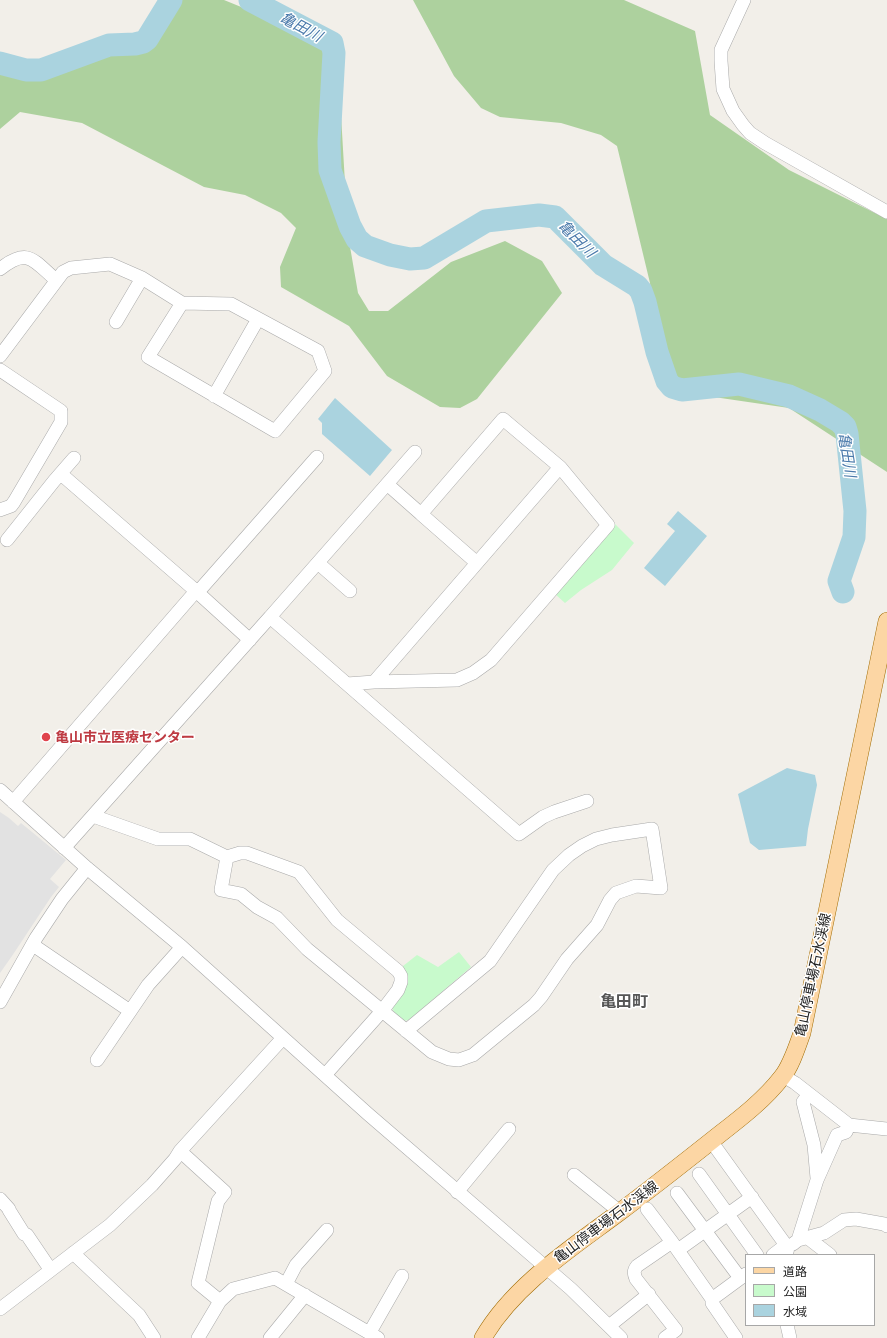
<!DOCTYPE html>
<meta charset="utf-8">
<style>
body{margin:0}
#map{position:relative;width:887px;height:1338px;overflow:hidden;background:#f2efe9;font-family:Ubuntu,"Noto Sans JP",sans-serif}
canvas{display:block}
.legend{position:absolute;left:745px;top:1254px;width:130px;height:72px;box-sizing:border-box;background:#fff;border:1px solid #a7a7a7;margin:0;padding:5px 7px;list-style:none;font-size:12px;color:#222}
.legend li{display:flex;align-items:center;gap:8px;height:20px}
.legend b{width:20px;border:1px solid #a7a7a7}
</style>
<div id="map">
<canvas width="887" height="1338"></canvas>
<ul class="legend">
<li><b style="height:5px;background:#fcd6a4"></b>道路</li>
<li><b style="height:11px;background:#c8facc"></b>公園</li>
<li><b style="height:11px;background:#aad3df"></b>水域</li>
</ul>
</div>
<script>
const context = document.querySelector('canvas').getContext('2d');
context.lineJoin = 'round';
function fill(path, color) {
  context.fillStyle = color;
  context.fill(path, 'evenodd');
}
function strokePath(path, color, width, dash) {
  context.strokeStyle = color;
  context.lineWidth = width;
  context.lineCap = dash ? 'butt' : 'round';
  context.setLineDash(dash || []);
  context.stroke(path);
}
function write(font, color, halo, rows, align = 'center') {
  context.font = font + ' Ubuntu,"Noto Sans JP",sans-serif';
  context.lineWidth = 3;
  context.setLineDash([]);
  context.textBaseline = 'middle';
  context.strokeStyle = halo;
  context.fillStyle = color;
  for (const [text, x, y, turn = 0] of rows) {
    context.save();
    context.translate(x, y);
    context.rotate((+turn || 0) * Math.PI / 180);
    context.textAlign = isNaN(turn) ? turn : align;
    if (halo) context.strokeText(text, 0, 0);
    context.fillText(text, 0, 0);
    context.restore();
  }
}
const forest = new Path2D(`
 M177,0H224L337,46L348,235L358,293L369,311H388L451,262L505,241L542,261L562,293L477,399L460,408L440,407L387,376L349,326L281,287L280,267L296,228L281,213L245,195L204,187L82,123L20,112L0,129V61L15,66L132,41Z
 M413,0H624L695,31L710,115L789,170L887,219V472L789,408L707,396L670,379L657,364L650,283L617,146L601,135L561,123L500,117L481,108L454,76Z`);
const park = new Path2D(`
 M615,524L634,543L612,570L581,590L565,603L555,594Z
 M459,952L471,967L409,1020L403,1021L394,1013L392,1007L406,977L403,966L417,955L438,967Z`);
const parking = new Path2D(`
 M0,812L9,818L18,826L21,823L66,860L50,879L59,887L51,897L12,956L0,973Z`);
const water = new Path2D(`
 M335,398L392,450L370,476L322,434V423L318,419Z
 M678,511L707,536L665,586L644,568L675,531L667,524Z
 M787,768L815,775L817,785L808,829L806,846L759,850L750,843L738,794Z`);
const river = new Path2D(`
 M250,0L332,43L334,53L329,142L330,170L350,226L357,239L365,246L390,255L410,259L424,258L486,221L539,215L555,217L603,265L637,286L641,291L645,302L657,352L667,381L672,387L682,390L739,384L789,396L820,410L840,422L845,427L847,434L855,511L854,537L839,581L843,592
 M0,63L26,70H41L109,45L135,44L143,42L147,39L171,0`);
const minor = new Path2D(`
 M744,0L721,50V61L723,89L733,111L743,125L750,133L765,143L887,212
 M0,269C28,247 33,260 56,280
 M116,322L142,278
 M0,356L63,272L71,268L110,264L142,278L182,303L231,304L318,351L325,371L275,431L148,357L182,303
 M0,370L61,411V422L14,502L11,506L0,510
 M214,396L258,319
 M61,474L196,591L250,640
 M387,484L415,452
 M421,514L477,563
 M7,540L54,481L74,458
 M318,563L350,591
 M198,592L317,457
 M374,682L560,467
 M347,684L374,682L457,680L473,673L491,660L608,525L560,467L503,419L421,514L387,484L270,617L519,834L543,817L554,812L587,801
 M0,790L87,868L182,947L368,1114L571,1289L621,1338
 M13,802L196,591
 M93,816L158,839H190L227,857L221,890L241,894L257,907L277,918L307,949L432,1052L449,1059L459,1060L473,1055L534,1005L541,997L567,959L597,925L610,900L616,893L636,886L661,888L652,829L612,835L596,839L582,846L569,855L553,870L490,961L406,1031
 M64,848L270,617
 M227,857L240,853H247L299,872L337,920L398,971L401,976V982L398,990L382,1011L325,1075
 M33,945L130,1011
 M0,1002L36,938L62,899L87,868
 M97,1060L148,985L182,947
 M783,1076L795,1083L849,1125L887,1129
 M809,1094L803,1102L814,1145L817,1178
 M711,1141L788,1248L786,1255
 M180,1151L225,1192L218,1201L198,1283L220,1301L198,1338
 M699,1174L757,1255
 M574,1175L620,1212
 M457,1192L509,1129
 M677,1193L740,1278
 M0,1199L9,1209V1210L24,1234L27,1235L50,1269
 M647,1209L672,1242
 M808,1238L830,1255
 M798,1240L817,1180L837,1135L846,1132L849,1125
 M793,1244L798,1240L824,1233L844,1220L856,1219L884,1224L887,1226
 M678,1250L752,1197
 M73,1253L139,1315L154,1338
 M773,1255L786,1245
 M286,1284L296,1265L327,1230
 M712,1299V1303L736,1338
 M220,1301L233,1289L275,1278L378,1338
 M0,1309L110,1225L152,1185L175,1159L180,1151L283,1038
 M787,1325L790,1338
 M609,1326L649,1294
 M370,1332L402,1276
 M270,1338L305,1295
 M665,1338L676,1330L636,1279C634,1274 633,1271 637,1266L672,1242L712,1299L746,1274`);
const major = new Path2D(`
 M483,1338C513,1286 570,1249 617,1214C652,1188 686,1161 720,1134C742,1117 765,1099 782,1077C791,1066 797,1047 802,1033L887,621`);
const markers = [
 [46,737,5,"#e0444e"]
];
const healthNames = [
 ["亀山市立医療センター",55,737]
];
const streetNames = [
 ["亀山停車場石水渓線",813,975,-78],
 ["亀山停車場石水渓線",606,1222,-37]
];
const waterNames = [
 ["亀田川",301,27,28],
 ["亀田川",577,239,45],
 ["亀田川",847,455,81]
];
const quarterNames = [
 ["亀田町",624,1002]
];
fill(forest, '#add19e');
fill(park, '#c8facc');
fill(parking, '#e2e2e2');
fill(water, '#aad3df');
strokePath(river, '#aad3df', 23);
strokePath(minor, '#a9a9a9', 14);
strokePath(major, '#a06b00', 18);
strokePath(minor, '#fff', 13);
strokePath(major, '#fcd6a4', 17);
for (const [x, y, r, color] of markers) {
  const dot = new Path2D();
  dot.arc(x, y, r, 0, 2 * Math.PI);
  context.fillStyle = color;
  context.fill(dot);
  strokePath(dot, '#fff', 1.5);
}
write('bold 14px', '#be3a42', '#fff', healthNames, 'left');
write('14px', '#222', '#fff', streetNames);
write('italic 15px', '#4a7aab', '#fff', waterNames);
write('bold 16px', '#555', '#fff', quarterNames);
</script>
